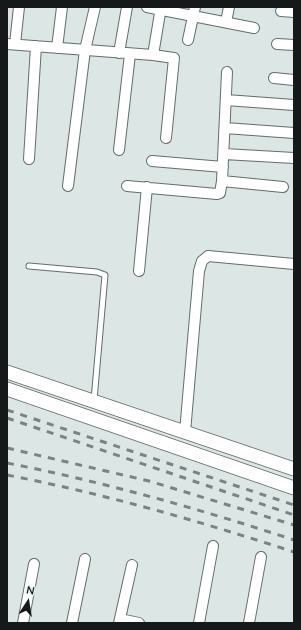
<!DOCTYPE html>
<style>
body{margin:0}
#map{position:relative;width:301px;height:630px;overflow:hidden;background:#dbe6e5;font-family:Quicksand,sans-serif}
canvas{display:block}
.frame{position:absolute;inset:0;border:8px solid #151919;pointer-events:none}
.north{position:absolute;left:8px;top:582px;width:40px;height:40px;-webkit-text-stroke:3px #e8f3f3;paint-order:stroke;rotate:12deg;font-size:11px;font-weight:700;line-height:16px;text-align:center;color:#151919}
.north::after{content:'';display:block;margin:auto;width:14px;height:18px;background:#151919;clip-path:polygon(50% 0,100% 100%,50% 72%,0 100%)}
</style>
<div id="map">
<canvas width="301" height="630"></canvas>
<div class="frame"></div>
<div class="north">N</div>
</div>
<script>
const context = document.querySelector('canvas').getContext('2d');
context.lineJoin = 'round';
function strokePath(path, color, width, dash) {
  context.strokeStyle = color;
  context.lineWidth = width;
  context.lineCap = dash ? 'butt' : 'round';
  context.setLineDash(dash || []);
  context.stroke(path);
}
const service = new Path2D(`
 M29,266L97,272L105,275L94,400`);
const minor = new Path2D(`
 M147,7L254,28
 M281,11L294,12
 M226,22L229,7
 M188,40L195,7
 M7,44L153,55L174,58L166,138
 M15,44L19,7
 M277,44L294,45
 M57,48L62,7
 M119,53L127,7
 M153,55L161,7
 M274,78L294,80
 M226,100L294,105
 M225,128L294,133
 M119,150L130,54
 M224,154L294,158
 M29,159L36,46
 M152,161L223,167
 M222,181L283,187
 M68,186L85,50L95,7
 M127,186L217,194L220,193L222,181L227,72
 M139,271L147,187
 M185,432L199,271L202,261L208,256L294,264
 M120,619L139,623
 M23,623L34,564
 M72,623L85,559
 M119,623L132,565
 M199,623L213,546
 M249,623L261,557`);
const tertiary = new Path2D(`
 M7,372L294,469
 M7,389L294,488`);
const rail = new Path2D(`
 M7,410L294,505
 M7,418L294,515
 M7,448L149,481L294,525
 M7,463C104,482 200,509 294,540
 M7,475C105,494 199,521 294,552`);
strokePath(service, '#636d6c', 7);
strokePath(minor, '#636d6c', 12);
strokePath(tertiary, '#636d6c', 15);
strokePath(service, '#fff', 5);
strokePath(minor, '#fff', 10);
strokePath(tertiary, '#fff', 13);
strokePath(rail, '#7c8483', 3, [7, 7]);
</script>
